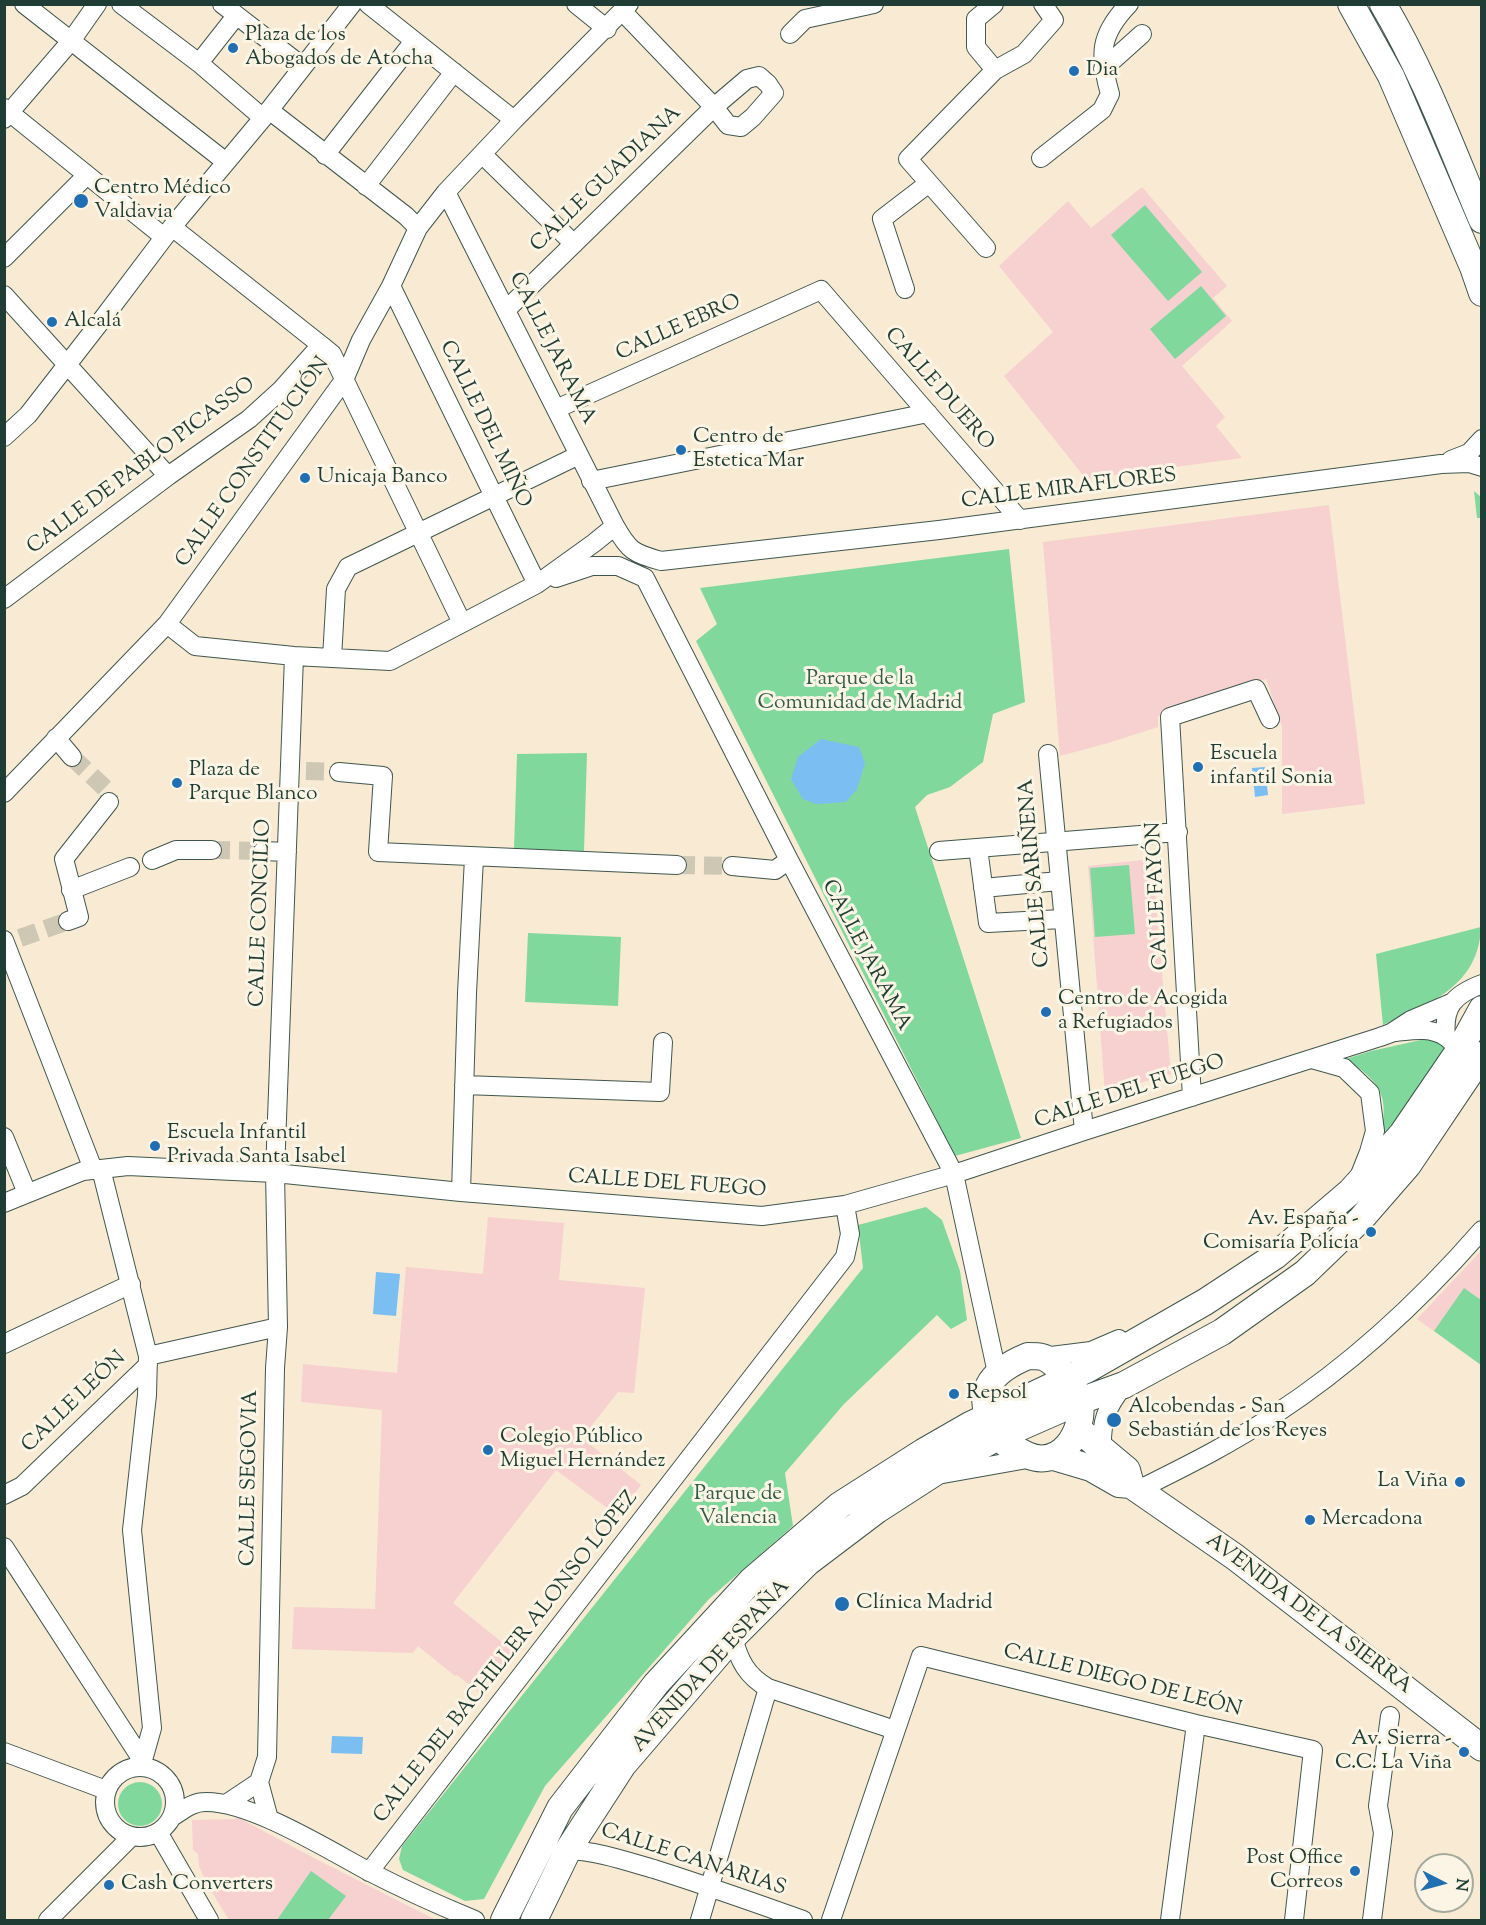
<!DOCTYPE html>
<meta charset="utf-8">
<style>
body{margin:0}
#map{position:relative;width:1486px;height:1925px;overflow:hidden;background:#f8ead3;font-family:"Sorts Mill Goudy",serif}
canvas{display:block}
.frame{position:absolute;inset:0;border:6px solid #1f3d34;pointer-events:none}
.north{position:absolute;left:1414px;top:1853px;width:60px;height:60px;box-sizing:border-box;background:#fcf5e5;border:2px solid #a4ab9e;border-radius:50%;rotate:96deg;font-size:16px;font-weight:700;line-height:24px;text-align:center;color:#1f3d34}
.north::after{content:'';display:block;margin:auto;width:21px;height:27px;background:#1f6fb2;clip-path:polygon(50% 0,100% 100%,50% 72%,0 100%)}
</style>
<div id="map">
<canvas width="1486" height="1925"></canvas>
<div class="frame"></div>
<div class="north">N</div>
</div>
<script>
const context = document.querySelector('canvas').getContext('2d');
context.lineJoin = 'round';
function fill(path, color) {
  context.fillStyle = color;
  context.fill(path, 'evenodd');
}
function strokePath(path, color, width, dash) {
  context.strokeStyle = color;
  context.lineWidth = width;
  context.lineCap = dash ? 'butt' : 'round';
  context.setLineDash(dash || []);
  context.stroke(path);
}
function write(font, color, halo, rows, align = 'center') {
  context.font = font + ' "Sorts Mill Goudy",serif';
  context.lineWidth = 6;
  context.setLineDash([]);
  context.textBaseline = 'middle';
  context.strokeStyle = halo;
  context.fillStyle = color;
  for (const [text, x, y, turn = 0] of rows) {
    context.save();
    context.translate(x, y);
    context.rotate((+turn || 0) * Math.PI / 180);
    context.textAlign = isNaN(turn) ? turn : align;
    if (halo) context.strokeText(text, 0, 0);
    context.fillText(text, 0, 0);
    context.restore();
  }
}
const built = new Path2D(`
 M1142,187L1227,286L1213,298L1232,321L1182,366L1225,417L1216,426L1242,458L1086,479L1004,376L1053,332L999,266L1068,201L1091,228Z
 M1329,505L1365,804L1282,814V726L1266,679L1158,716V727L1108,743L1060,756L1043,542Z
 M1152,859L1171,1074L1105,1093L1088,866Z
 M488,1217L564,1223L559,1280L645,1288L634,1393L618,1392L582,1438L641,1485L618,1516L556,1470L453,1603L513,1651L481,1694L457,1675L455,1676L418,1646L413,1653L292,1649L294,1607L375,1609L382,1410L301,1402L303,1364L397,1373L406,1267L483,1274Z
 M1481,1251V1365L1417,1319Z
 M237,1817L312,1857L436,1920H229L207,1884L199,1866L198,1854L193,1850L192,1820L235,1819Z`);
const green = new Path2D(`
 M1145,205L1202,272L1168,301L1111,235Z
 M1201,286L1226,316L1175,359L1150,329Z
 M1474,491L1481,497V518H1477Z
 M1009,549L1025,702L993,714L983,762L950,787L927,795L915,807L1021,1138L955,1156L696,641L717,624L700,588Z
 M587,753L584,851L514,850L517,754Z
 M1129,865L1135,934L1095,937L1090,868Z
 M1481,927C1479,986 1429,1004 1383,1025L1376,954Z
 M528,933L621,937L618,1006L525,1002Z
 M1430,1038L1446,1047L1379,1147C1388,1100 1388,1087 1346,1059L1371,1051Z
 M926,1207L942,1220L960,1271L967,1320L951,1329L937,1315L844,1404L785,1473L793,1526L709,1599L545,1786L484,1899L465,1901L403,1870L399,1859L402,1846L863,1268L858,1225Z
 M1464,1288L1481,1300V1365L1434,1331Z
 M118 1804a22 22 0 1 1 44 0a22 22 0 1 1-44 0Z
 M311,1871L346,1896L328,1920H277Z`);
const water = new Path2D(`
 M821,739L859,747L865,763L857,789L846,802L816,804L803,799L791,779L798,757Z
 M1265,767L1268,795L1255,797L1252,768Z
 M376,1272L400,1274L396,1316L373,1314Z
 M332,1736L363,1737L362,1754L331,1753Z`);
const streetTunnel = new Path2D(`
 M72,757L109,792V802
 M306,771L339,772
 M212,850L263,851
 M677,865L732,866
 M20,938L68,921`);
const street = new Path2D(`
 M24,4L226,162
 M121,4L199,63L263,118
 M222,4L302,66
 M368,4L514,120
 M576,4L607,29
 M994,4L976,19V47L995,70L1024,54L1054,20L1043,4
 M790,34L805,19L874,4
 M199,63L236,16
 M1103,69L1142,34
 M4,108L164,237
 M269,110L406,216L418,228
 M4,119L71,41L97,4
 M482,154L574,244
 M325,155L414,41
 M1041,158L1102,110L1110,94C1099,55 1099,35 1129,4
 M366,186L454,72
 M446,192L615,526C629,551 633,553 661,561L939,530L1441,464L1469,463L1482,467
 M172,227L321,345
 M986,248L908,159L995,70
 M4,258L87,175
 M391,286L537,584
 M905,289L882,219L929,183
 M4,295L168,476
 M506,310L714,107L747,79L759,76L768,84L774,93L753,117L741,127L728,125L714,107L623,12
 M556,409L821,290L1020,520
 M4,437L28,415L101,321L172,227L263,118L352,4
 M1451,460L1469,453L1482,439
 M591,481L928,413
 M556,578L592,566H618L645,578
 M645,578L789,860L954,1174L997,1373
 M4,599L168,476L249,419L281,390L321,345L332,354L462,623
 M167,624L195,646L294,656L390,661L537,584L594,543L615,526
 M332,658L336,589L348,567L579,455
 M56,738L72,757
 M1048,754L1084,1131
 M339,772L383,776L378,852L677,865
 M4,793L167,624L344,380L361,340L391,286L418,228L446,192L514,120L629,4
 M978,848L988,923L1062,919
 M263,851L287,852
 M939,851L1178,832
 M152,860L176,850H212
 M732,866L775,870L789,860
 M983,888L1059,881
 M71,890L130,867
 M68,921L79,917L64,859L109,802
 M4,940L93,1169
 M1396,1032C1415,1030 1430,1027 1446,1037
 M1471,1051L1460,1049L1446,1037C1443,1007 1453,995 1482,984
 M1312,1059L1344,1068L1370,1093L1375,1131L1369,1152L1361,1172
 M464,1085L660,1092L663,1042
 M1192,1097L1170,717L1256,689L1270,719
 M4,1137L27,1193
 M101,1169L148,1356L147,1395L132,1530L152,1728L141,1767
 M461,1192L467,993L474,858
 M4,1203L83,1171L128,1166L275,1173L461,1192L762,1216L845,1205L954,1174L1084,1131L1380,1037L1391,1033L1411,1020L1451,1003
 M4,1344L131,1284
 M148,1356L278,1327
 M1043,1357L1091,1351L1119,1339
 M1102,1450C1101,1421 1106,1408 1124,1385
 M943,1474L1033,1458
 M1138,1490C1184,1467 1231,1444 1274,1415C1351,1365 1421,1300 1482,1230
 M4,1495L22,1486L148,1365
 M4,1547L137,1752L145,1767
 M733,1637C739,1661 747,1676 768,1688L895,1730
 M4,1752L106,1790
 M105 1802a35 35 0 1 1 70 0a35 35 0 1 1-70 0Z
 M259,1782L267,1757L275,1368L278,1327L275,1173L294,656
 M259,1782L269,1819
 M226,1804L259,1782
 M172,1817C182,1811 192,1802 205,1802C250,1801 327,1849 368,1871C403,1889 438,1905 475,1920
 M158,1832L209,1920
 M568,1850C597,1851 626,1861 654,1869C704,1885 753,1902 803,1920
 M369,1872L845,1257L850,1234L845,1205
 M48,1920L132,1836
 M700,1920L768,1688
 M831,1920L921,1656L1196,1724L1313,1750L1294,1920
 M1170,1920L1196,1724
 M1372,1920L1383,1833L1378,1806L1390,1716`);
const secondary = new Path2D(`
 M1351,4L1391,76L1473,267L1482,293
 M1383,4C1424,73 1451,147 1482,220
 M1028,1356C1032,1356 1038,1356 1042,1357C1055,1360 1077,1388 1080,1402C1085,1432 1060,1470 1027,1455C1016,1450 1003,1444 997,1434C972,1394 989,1372 1028,1356Z
 M1078,1429L1127,1470L1131,1485
 M1054,1457L1091,1468L1119,1484L1131,1485L1235,1557L1482,1748
 M504,1920L560,1808L656,1684L751,1581L840,1505L923,1452L970,1425L1088,1369L1205,1302L1275,1256L1350,1192L1402,1134L1460,1049L1482,1009
 M534,1920L568,1850L623,1765L733,1637L807,1563L877,1510L942,1468L998,1437L1080,1401L1124,1385L1222,1332L1305,1273L1361,1219L1408,1165L1482,1055`);
const markers = [
 [233,48,6,"#1f6fb2"],
 [1074,71,6,"#1f6fb2"],
 [81,201,8,"#1f6fb2"],
 [52,322,6,"#1f6fb2"],
 [681,450,6,"#1f6fb2"],
 [305,478,6,"#1f6fb2"],
 [1198,767,6,"#1f6fb2"],
 [177,783,6,"#1f6fb2"],
 [1046,1012,6,"#1f6fb2"],
 [155,1146,6,"#1f6fb2"],
 [1371,1232,6,"#1f6fb2"],
 [954,1394,6,"#1f6fb2"],
 [1114,1420,8,"#1f6fb2"],
 [488,1450,6,"#1f6fb2"],
 [1460,1482,6,"#1f6fb2"],
 [1310,1520,6,"#1f6fb2"],
 [842,1604,8,"#1f6fb2"],
 [1464,1752,6,"#1f6fb2"],
 [1355,1871,6,"#1f6fb2"],
 [109,1885,6,"#1f6fb2"]
];
const poiNames = [
 ["Plaza de los",245,36],
 ["Abogados de Atocha",245,60],
 ["Dia",1086,71],
 ["Centro Médico",94,189],
 ["Valdavia",94,213],
 ["Alcalá",64,322],
 ["Centro de",693,438],
 ["Estetica Mar",693,462],
 ["Unicaja Banco",317,478],
 ["Escuela",1210,755],
 ["infantil Sonia",1210,779],
 ["Plaza de",189,771],
 ["Parque Blanco",189,795],
 ["Centro de Acogida",1058,1000],
 ["a Refugiados",1058,1024],
 ["Escuela Infantil",167,1134],
 ["Privada Santa Isabel",167,1158],
 ["Av. España -",1359,1220,"right"],
 ["Comisaría Policía",1359,1244,"right"],
 ["Repsol",966,1394],
 ["Alcobendas - San",1128,1408],
 ["Sebastián de los Reyes",1128,1432],
 ["Colegio Público",500,1438],
 ["Miguel Hernández",500,1462],
 ["La Viña",1448,1482,"right"],
 ["Mercadona",1322,1520],
 ["Clínica Madrid",856,1604],
 ["Av. Sierra -",1452,1740,"right"],
 ["C.C. La Viña",1452,1764,"right"],
 ["Post Office",1343,1859,"right"],
 ["Correos",1343,1883,"right"],
 ["Cash Converters",121,1885]
];
const streetNames = [
 ["CALLE GUADIANA",607,180,-44],
 ["CALLE EBRO",679,329,-24],
 ["CALLE JARAMA",551,349,63],
 ["CALLE DUERO",938,390,49],
 ["CALLE DEL MIÑO",484,425,64],
 ["CALLE CONSTITUCIÓN",254,463,-55],
 ["CALLE DE PABLO PICASSO",142,467,-37],
 ["CALLE MIRAFLORES",1069,490,-7],
 ["CALLE SARIÑENA",1036,873,-95],
 ["CALLE FAYÓN",1159,896,-93],
 ["CALLE CONCILIO",262,913,-88],
 ["CALLE JARAMA",865,956,62],
 ["CALLE DEL FUEGO",1130,1093,-18],
 ["CALLE DEL FUEGO",667,1185,4],
 ["CALLE LEÓN",75,1403,-44],
 ["CALLE SEGOVIA",251,1478,-89],
 ["AVENIDA DE LA SIERRA",1308,1615,37],
 ["CALLE DEL BACHILLER ALONSO LÓPEZ",507,1658,-52],
 ["AVENIDA DE ESPAÑA",712,1667,-48],
 ["CALLE DIEGO DE LEÓN",1122,1682,14],
 ["CALLE CANARIAS",693,1861,18]
];
const parkNames = [
 ["Parque de la",860,680],
 ["Comunidad de Madrid",860,704],
 ["Parque de",738,1495],
 ["Valencia",738,1519]
];
fill(built, '#f7d0d0');
fill(green, '#80d89d');
fill(water, '#7bbef1');
strokePath(streetTunnel, '#cdc7b3', 18, [18, 9]);
strokePath(street, '#40574c', 20);
strokePath(secondary, '#40574c', 28);
strokePath(street, '#fff', 18);
strokePath(secondary, '#fff', 26);
for (const [x, y, r, color] of markers) {
  const dot = new Path2D();
  dot.arc(x, y, r, 0, 2 * Math.PI);
  context.fillStyle = color;
  context.fill(dot);
  strokePath(dot, '#fcf5e5', 2);
}
write('21px', '#1f3d34', '#fcf5e5', poiNames, 'left');
write('21px', '#1f3d34', '#fcf5e5', streetNames);
write('21px', '#325c49', '#fcf5e5', parkNames);
</script>
